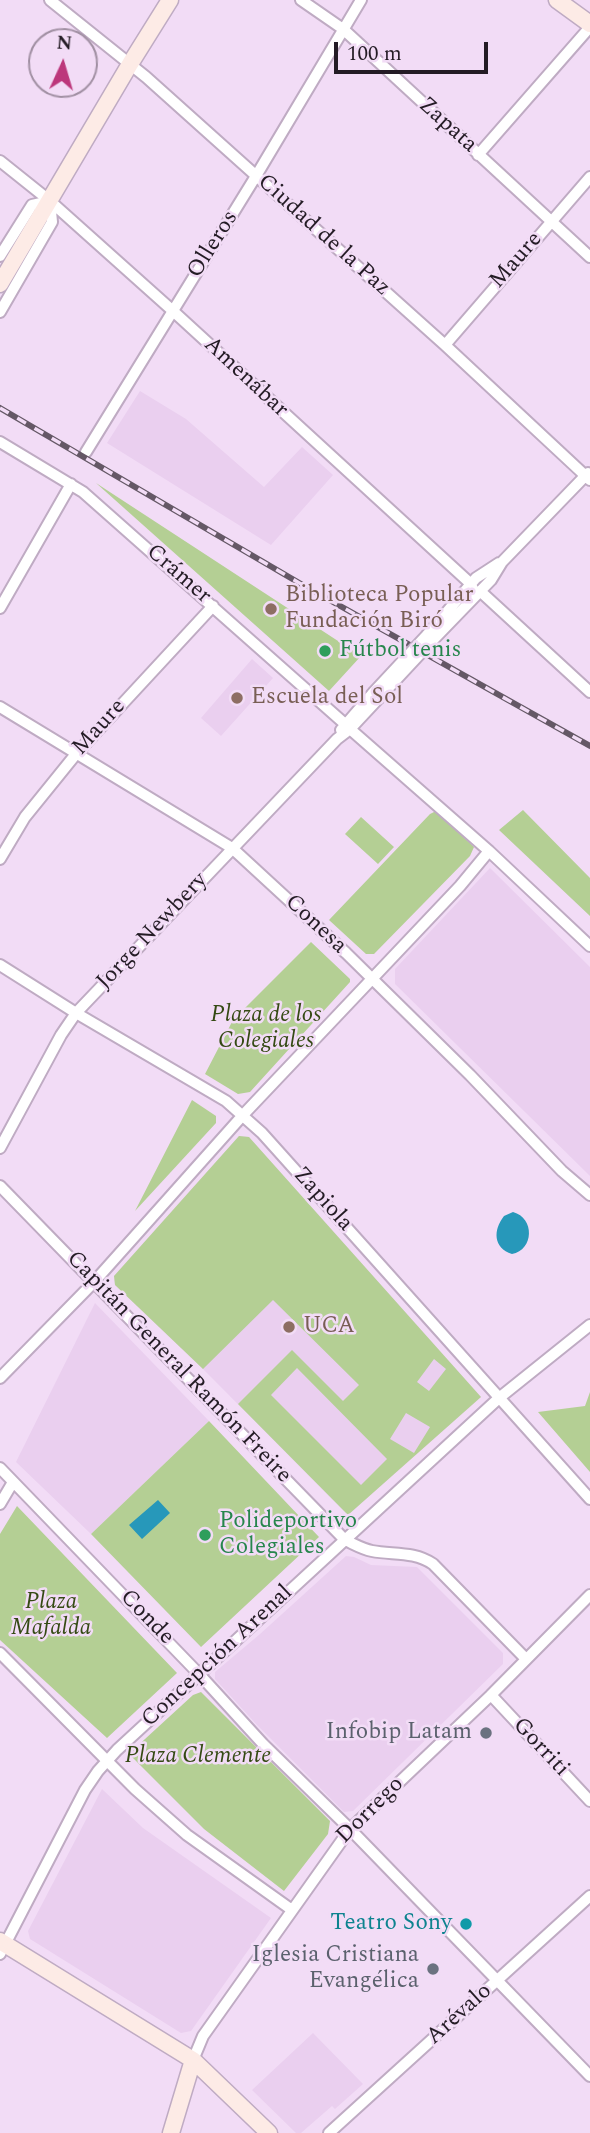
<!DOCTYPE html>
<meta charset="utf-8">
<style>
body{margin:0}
#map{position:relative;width:590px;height:2133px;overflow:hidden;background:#f2dcf6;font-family:Spectral,serif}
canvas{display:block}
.north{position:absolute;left:28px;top:28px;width:70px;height:70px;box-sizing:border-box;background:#f2dcf6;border:2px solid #a08fa2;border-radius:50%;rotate:4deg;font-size:19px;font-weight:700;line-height:28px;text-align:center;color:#241c25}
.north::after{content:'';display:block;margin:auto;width:24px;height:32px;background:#bc377b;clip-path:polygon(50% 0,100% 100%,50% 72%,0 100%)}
.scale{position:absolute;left:334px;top:42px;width:154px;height:32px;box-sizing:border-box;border:4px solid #241c25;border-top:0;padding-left:9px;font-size:21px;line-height:24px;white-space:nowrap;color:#241c25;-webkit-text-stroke:5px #f2dcf6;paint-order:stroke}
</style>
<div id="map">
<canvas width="590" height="2133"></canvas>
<div class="north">N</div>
<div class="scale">100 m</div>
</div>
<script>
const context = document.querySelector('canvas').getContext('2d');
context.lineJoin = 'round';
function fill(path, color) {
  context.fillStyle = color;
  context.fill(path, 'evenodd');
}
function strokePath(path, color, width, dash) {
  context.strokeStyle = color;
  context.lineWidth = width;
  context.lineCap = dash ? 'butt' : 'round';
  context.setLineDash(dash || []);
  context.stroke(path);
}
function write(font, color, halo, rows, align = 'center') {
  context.font = font + ' Spectral,serif';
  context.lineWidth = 5;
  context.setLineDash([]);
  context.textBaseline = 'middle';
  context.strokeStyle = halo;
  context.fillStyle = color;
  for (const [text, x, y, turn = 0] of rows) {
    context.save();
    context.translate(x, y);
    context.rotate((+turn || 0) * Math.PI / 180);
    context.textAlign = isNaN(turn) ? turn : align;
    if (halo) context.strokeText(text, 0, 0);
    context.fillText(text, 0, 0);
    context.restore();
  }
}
const built = new Path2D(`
 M140,391L186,419L264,487L302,447L333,475L271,545L107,443Z
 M252,659L273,678L221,736L201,718Z
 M490,868L590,967V1176L395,984V969Z
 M239,1136L249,1137L481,1397L348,1515L203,1369L115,1285L114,1276Z
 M95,1303L209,1421L91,1534L16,1462Z
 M346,1556L354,1557L371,1565L417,1567L503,1653V1664L353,1811L344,1812L257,1725L215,1679V1672L260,1634Z
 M102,1789L143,1828L271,1918L191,2031L181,2033L30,1939L28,1931Z
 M313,2033L363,2084L335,2109L332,2106L301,2133H296L252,2090Z`);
const green = new Path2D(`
 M96,483L361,656L329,691Z
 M523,810L590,878V916L499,830Z
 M436,811L474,847L470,856L374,954H366L329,920L430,814Z
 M361,817L394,847L378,864L345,834Z
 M311,942L350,979V982L250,1092L238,1094L205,1074L233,1020Z
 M192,1100L216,1116V1123L135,1211Z
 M239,1136L249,1137L481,1397L348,1515L238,1404L292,1350L343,1401L359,1385L273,1300L203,1369L115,1285L114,1276ZM434,1359L446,1369L429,1391L417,1382ZM297,1368L387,1459L361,1485L271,1395ZM406,1413L430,1427L414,1453L390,1439Z
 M590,1392V1472L538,1412L585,1406Z
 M209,1421L319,1537L201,1647L91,1534Z
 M17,1506L177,1673L107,1738L0,1640V1534Z
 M201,1692L330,1821L328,1834L284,1891L204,1829L132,1757L133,1750L193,1695Z`);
const water = new Path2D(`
 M513,1212C535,1218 534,1250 512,1254C493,1248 493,1230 504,1216Z
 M158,1500L170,1513L142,1539L129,1525Z`);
const minor = new Path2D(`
 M50,0L146,77L445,345L590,480
 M301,0L343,29L590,257
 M478,155L590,27
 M0,161L50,201L173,311L471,584L473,589L467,603
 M0,256L32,205L50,201
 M0,312L52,222L50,201
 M445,345L590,177
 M0,442L83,492L345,724
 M86,452L256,176L361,0
 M480,591L590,692
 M0,608L71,484
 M427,635L476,578L499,563
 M432,641L491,580L502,562L588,473
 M0,707L232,848L346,953L470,1075L562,1171L590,1195
 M350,729L489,851L590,946
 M341,730L373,693
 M0,859L25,817L76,754L213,606
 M0,965L76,1013L226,1101L262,1133L590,1499
 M0,1148L61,1035L76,1013L337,739L350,729L378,699
 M0,1186L345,1540C354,1544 362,1549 372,1551C393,1555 414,1551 433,1564L526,1659
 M0,1378L94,1282L243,1115L460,886L489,851
 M0,1468L199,1674L263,1744L350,1829L590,2076
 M0,1504L13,1482
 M0,1653L135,1789L187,1835L292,1910
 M491,1695L590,1801
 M0,1954L85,1790L98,1771L117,1750L499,1398L590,1325
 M193,2060L203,2036L350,1829L491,1695L590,1595
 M329,2133L590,1896`);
const secondary = new Path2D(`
 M557,0L590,24
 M0,284L130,64L170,0
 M0,1941L193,2060L269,2133
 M171,2133L193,2060`);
const rail = new Path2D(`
 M0,408L301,584L590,746`);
const minorBridge = new Path2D(`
 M373,693L427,635
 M378,699L432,641`);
const markers = [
 [271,609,7,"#8d6e63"],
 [325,651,7,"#2e9e5b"],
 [237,698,7,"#8d6e63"],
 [289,1327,7,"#8d6e63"],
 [205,1535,7,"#2e9e5b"],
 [486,1733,7,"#6b7280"],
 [466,1924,7,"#0f9aa8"],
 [433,1969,7,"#6b7280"]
];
const streetNames = [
 ["Zapata",447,126,42],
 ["Ciudad de la Paz",323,236,42],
 ["Olleros",214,245,-58],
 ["Maure",517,261,-49],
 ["Amenábar",245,378,43],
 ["Crámer",178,575,41],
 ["Maure",100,728,-48],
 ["Conesa",315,925,43],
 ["Jorge Newbery",153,932,-47],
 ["Zapiola",322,1200,48],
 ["Capitán General Ramón Freire",178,1368,46],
 ["Conde",146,1618,46],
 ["Concepción Arenal",218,1657,-43],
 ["Gorriti",540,1748,47],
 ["Dorrego",371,1811,-45],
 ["Arévalo",460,2015,-42]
];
const educationNames = [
 ["Biblioteca Popular",285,596],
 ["Fundación Biró",285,622],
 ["Escuela del Sol",251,698],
 ["UCA",303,1327]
];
const leisureNames = [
 ["Fútbol tenis",339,651],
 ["Polideportivo",219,1522],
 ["Colegiales",219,1548]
];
const parkNames = [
 ["Plaza de los",266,1016],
 ["Colegiales",266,1042],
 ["Plaza",51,1603],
 ["Mafalda",51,1629],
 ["Plaza Clemente",198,1757]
];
const worshipNames = [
 ["Infobip Latam",472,1733],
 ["Iglesia Cristiana",419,1956],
 ["Evangélica",419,1982]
];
const cultureNames = [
 ["Teatro Sony",452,1924]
];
fill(built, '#eacfef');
fill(green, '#b4cf94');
fill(water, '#2798ba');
strokePath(minor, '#bfabc3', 14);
strokePath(secondary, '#bfabc3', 19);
strokePath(minor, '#fff', 10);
strokePath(secondary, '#fdebe6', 16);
strokePath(rail, '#655866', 6);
strokePath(rail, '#f2dcf6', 3.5, [10]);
strokePath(minorBridge, '#bfabc3', 14, []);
strokePath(minorBridge, '#fff', 10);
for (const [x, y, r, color] of markers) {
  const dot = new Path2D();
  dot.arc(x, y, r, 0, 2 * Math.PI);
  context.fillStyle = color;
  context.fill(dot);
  strokePath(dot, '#f2dcf6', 2.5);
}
write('23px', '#241c25', '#f2dcf6', streetNames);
write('23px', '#785e54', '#f2dcf6', educationNames, 'left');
write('23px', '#27864d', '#f2dcf6', leisureNames, 'left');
write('italic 23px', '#354a14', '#f2dcf6', parkNames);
write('23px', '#5b616d', '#f2dcf6', worshipNames, 'right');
write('23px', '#0d838f', '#f2dcf6', cultureNames, 'right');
</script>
